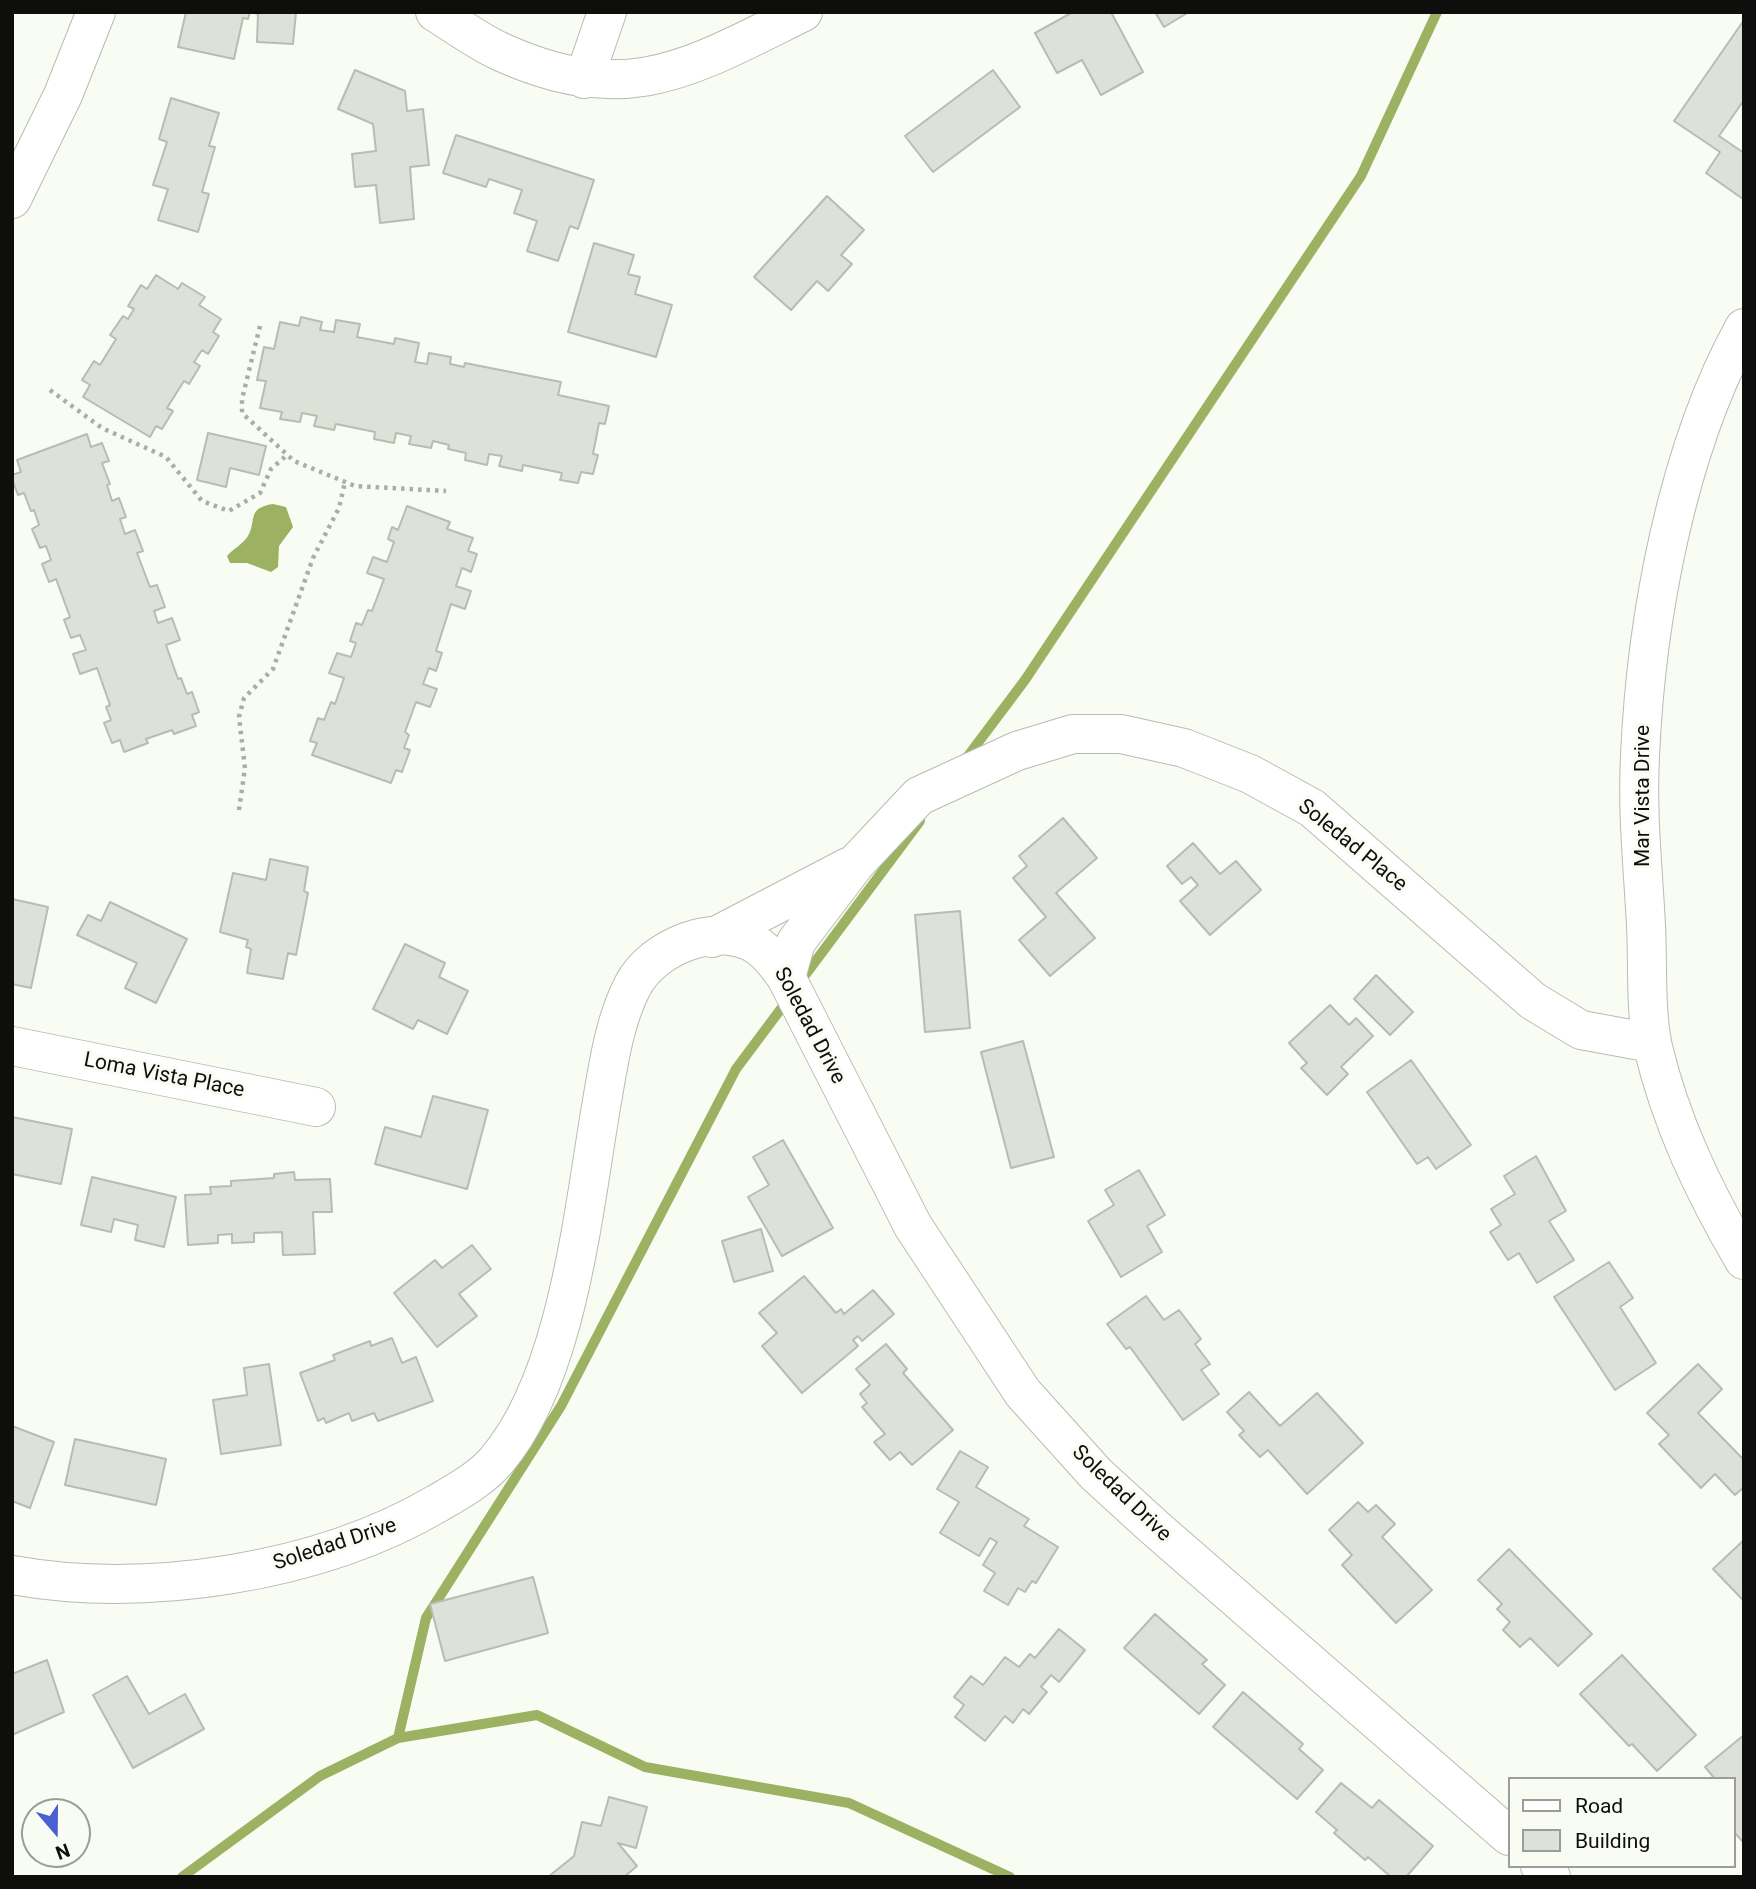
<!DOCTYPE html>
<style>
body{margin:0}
#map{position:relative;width:1756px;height:1889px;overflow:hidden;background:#f9fcf2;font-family:Roboto,sans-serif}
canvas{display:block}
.frame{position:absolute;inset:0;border:14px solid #0e0f0c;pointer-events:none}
.legend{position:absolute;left:1508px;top:1777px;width:228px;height:91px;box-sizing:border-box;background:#f9fcf2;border:2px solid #9b9d96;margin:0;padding:9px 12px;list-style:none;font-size:21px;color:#0e0f0c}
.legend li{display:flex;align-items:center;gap:14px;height:35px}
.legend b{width:35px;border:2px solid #9b9d96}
.north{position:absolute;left:21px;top:1798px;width:70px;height:70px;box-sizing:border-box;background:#f9fcf2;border:2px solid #9b9d96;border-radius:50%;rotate:160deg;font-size:19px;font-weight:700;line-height:28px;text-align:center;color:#0e0f0c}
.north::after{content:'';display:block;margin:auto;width:24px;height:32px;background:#4a5fd4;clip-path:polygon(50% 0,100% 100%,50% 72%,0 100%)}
</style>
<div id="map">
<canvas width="1756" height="1889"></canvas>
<div class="frame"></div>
<ul class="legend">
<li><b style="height:9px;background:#fff"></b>Road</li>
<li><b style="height:19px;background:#dee1d7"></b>Building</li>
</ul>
<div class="north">N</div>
</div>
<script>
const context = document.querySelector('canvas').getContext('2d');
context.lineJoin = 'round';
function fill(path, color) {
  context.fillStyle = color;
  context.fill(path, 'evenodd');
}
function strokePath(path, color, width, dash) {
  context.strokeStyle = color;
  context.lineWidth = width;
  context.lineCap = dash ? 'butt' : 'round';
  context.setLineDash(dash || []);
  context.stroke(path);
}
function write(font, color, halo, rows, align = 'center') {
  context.font = font + ' Roboto,sans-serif';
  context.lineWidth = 6;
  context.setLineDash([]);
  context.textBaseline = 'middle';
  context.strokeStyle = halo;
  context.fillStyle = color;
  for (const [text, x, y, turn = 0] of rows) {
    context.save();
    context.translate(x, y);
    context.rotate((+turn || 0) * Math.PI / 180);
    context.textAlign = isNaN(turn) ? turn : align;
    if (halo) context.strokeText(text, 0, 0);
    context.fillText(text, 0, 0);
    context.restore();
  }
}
const water = new Path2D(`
 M273,504L286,507L293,527L279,546L278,567L271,572L247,563H230L227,556C233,549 243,544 248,536C257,521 246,508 273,504Z`);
const stream = new Path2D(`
 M965,760L1025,680L1361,176L1437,12
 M800,982L920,821
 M398,1738L426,1618L561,1406L736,1069L789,998
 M182,1877L320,1776L398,1738L537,1715L645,1767L849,1803L1010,1877`);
const building = new Path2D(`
 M186,12H250L248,19L243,18L234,59L178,47Z
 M251,12H296L293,44L257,42L258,14Z
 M1073,12H1111L1143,72L1101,95L1082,60L1057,73L1035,33Z
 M1155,12H1189L1164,27Z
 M1744,20V100L1719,136L1744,153L1743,199L1706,173L1720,152L1674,121Z
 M355,70L405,91L407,111L423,109L429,165L410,167L414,219L380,223L376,185L355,187L352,154L376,151L373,124L338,109Z
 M993,70L1020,107L933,172L905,136Z
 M171,98L219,113L209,146L215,147L202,192L209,194L198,232L158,220L168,189L153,185L167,142L159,139Z
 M456,135L594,180L578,229L570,226L558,261L527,251L537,221L514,213L522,190L489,179L486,187L443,173Z
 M827,196L864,230L841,255L852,264L828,291L817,281L791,310L754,277Z
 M594,243L634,255L628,274L640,277L635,294L672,305L656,357L568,332Z
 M156,275L178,289L182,283L205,297L199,305L221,319L213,332L219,336L208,354L202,350L194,362L200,366L189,384L184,381L167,408L173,411L162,429L156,426L150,437L83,397L90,385L82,380L94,361L100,365L116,339L110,335L123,316L128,319L134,309L128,306L141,285L147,289Z
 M301,317L322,322L320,330L334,332L336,320L360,324L357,337L394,344L395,338L419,343L415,362L427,364L429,353L451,357L450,364L464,367L465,363L561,382L558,395L609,406L605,424L599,423L593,454L598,455L593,474L581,472L578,483L560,480L562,473L523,465L522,471L499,466L502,456L489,454L487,465L465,460L466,453L448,449L449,445L433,441L431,448L409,444L411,436L396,433L394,443L374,439L375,432L336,424L334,430L314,426L317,416L302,413L300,422L280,419L282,412L260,408L266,381L257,380L264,347L274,349L280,322L299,326Z
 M208,433L266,446L259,475L230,468L226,487L197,480Z
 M87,434L91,447L102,443L109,461L102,463L110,484L107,485L112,501L119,498L126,517L120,519L125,534L135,530L143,551L137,553L150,587L157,585L165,607L154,611L158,623L172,618L180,640L166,645L178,679L181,678L187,694L192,692L199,712L192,715L196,726L174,734L172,730L146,739L148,743L124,752L120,740L112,743L104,723L111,720L106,707L110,705L97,668L80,674L73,654L86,650L80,635L71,638L64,620L70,617L56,579L49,582L42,564L51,560L46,546L40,548L32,529L39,525L34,510L31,511L24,493L18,495L12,479V475L21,472L17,460Z
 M407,506L450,522L447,529L473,538L468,551L477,554L471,572L462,568L456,586L471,591L465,609L451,604L436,651L442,653L436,671L429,668L423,684L437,689L430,707L416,702L405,732L409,735L404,748L410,750L402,772L396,770L391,783L312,755L317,743L310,741L318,718L324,720L331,702L335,704L344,678L329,673L337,653L351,657L356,643L350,641L356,623L362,625L368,610L372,611L384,579L367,573L373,557L387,562L394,542L388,539L392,527L398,530Z
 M1063,818L1097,858L1056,893L1095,938L1050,976L1019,940L1046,917L1013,878L1027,866L1019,856Z
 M1193,843L1220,874L1236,861L1261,890L1210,935L1180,901L1198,885L1191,877L1182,884L1167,866Z
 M270,859L308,867L304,891L308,893L296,955L288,953L283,979L247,973L251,949L246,947L248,940L220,932L233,873L266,880Z
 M12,899L48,907L31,988L12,984Z
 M110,902L187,939L156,1003L125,988L137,963L77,935L88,915L101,921Z
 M960,911L970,1028L925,1032L915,915Z
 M405,944L445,963L439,977L468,991L447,1034L418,1020L413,1029L373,1009Z
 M1376,975L1413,1012L1390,1035L1354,999Z
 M1330,1005L1349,1025L1356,1018L1373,1036L1341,1067L1348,1074L1327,1095L1301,1068L1307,1063L1289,1043Z
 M1023,1041L1054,1157L1011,1168L981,1052Z
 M1411,1060L1471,1145L1436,1169L1428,1157L1417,1164L1367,1092Z
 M433,1096L488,1110L467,1189L375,1164L385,1127L421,1137Z
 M12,1117L72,1129L61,1184L12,1174Z
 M783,1140L833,1228L782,1256L748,1197L769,1185L753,1157Z
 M1536,1156L1566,1211L1549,1221L1574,1260L1537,1283L1519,1253L1508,1260L1490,1232L1501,1225L1491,1209L1515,1194L1504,1176Z
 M1139,1170L1165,1215L1147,1226L1162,1252L1121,1277L1088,1221L1114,1205L1105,1190Z
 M294,1172L295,1180L330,1179L332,1212H313L315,1254L283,1255L282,1232L254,1233V1242L232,1243V1234L218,1235V1243L188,1245L185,1195L211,1194L210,1187L231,1186V1181L274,1178V1174Z
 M92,1177L176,1197L164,1247L135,1240L138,1225L114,1219L111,1232L81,1225Z
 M761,1229L773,1271L734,1282L722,1241Z
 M472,1245L491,1269L459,1294L477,1316L437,1347L394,1293L435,1260L442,1268Z
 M1609,1262L1633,1298L1620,1307L1656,1363L1615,1390L1554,1297Z
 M804,1276L836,1313L841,1309L844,1314L873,1290L894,1314L862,1341L858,1336L853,1340L858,1346L802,1393L762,1346L777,1333L759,1313Z
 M1146,1296L1164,1320L1179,1310L1201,1339L1195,1344L1210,1364L1201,1370L1219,1394L1183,1420L1130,1347L1126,1349L1107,1324Z
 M392,1338L402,1363L416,1357L433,1401L378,1421L374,1413L352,1421L349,1413L326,1423L324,1418L318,1421L300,1373L335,1360L333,1355L370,1341L371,1346Z
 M886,1344L907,1369L903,1373L953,1430L912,1465L900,1452L890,1460L874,1442L885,1434L862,1407L867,1403L860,1394L870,1385L856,1369Z
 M269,1364L281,1445L221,1454L213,1400L247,1395L244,1368Z
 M1698,1364L1722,1389L1698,1413L1744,1460V1487L1735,1495L1715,1474L1701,1488L1659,1444L1669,1435L1647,1413Z
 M1249,1392L1280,1426L1317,1393L1363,1443L1307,1494L1268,1450L1260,1457L1239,1435L1244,1431L1227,1412Z
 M12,1426L54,1442L30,1508L12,1501Z
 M75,1439L166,1459L156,1505L65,1485Z
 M960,1451L988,1467L976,1487L1029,1519L1024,1526L1058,1547L1036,1583L1032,1581L1025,1592L1018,1588L1008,1605L984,1591L995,1573L983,1565L997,1542L990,1538L979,1556L940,1533L959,1502L937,1489Z
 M1358,1502L1368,1512L1376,1505L1395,1524L1382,1537L1432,1590L1396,1623L1342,1565L1352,1555L1329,1530Z
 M1744,1540V1601L1713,1569Z
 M1509,1549L1592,1634L1558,1666L1530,1638L1520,1647L1503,1630L1510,1622L1497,1609L1502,1604L1478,1580Z
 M533,1577L548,1633L445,1661L430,1604Z
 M1155,1614L1207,1660L1202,1664L1225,1685L1199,1714L1124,1648Z
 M1059,1629L1085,1650L1059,1682L1051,1675L1041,1687L1047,1692L1029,1714L1023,1709L1013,1723L1005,1716L985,1741L955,1717L964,1705L954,1697L971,1676L983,1685L1005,1657L1019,1667L1030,1654L1035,1658Z
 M1622,1655L1696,1735L1657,1771L1632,1744L1629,1746L1580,1694Z
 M47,1660L64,1712L12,1735V1674Z
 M127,1676L149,1714L185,1694L204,1729L133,1768L93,1695Z
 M1243,1692L1303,1744L1299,1749L1323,1770L1297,1799L1213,1727Z
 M1744,1735V1843L1733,1831V1779H1715L1705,1767Z
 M1341,1783L1372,1808L1379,1800L1433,1846L1406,1877H1391L1368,1857L1365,1860L1334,1833L1337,1830L1316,1812Z
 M609,1797L647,1807L636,1848L618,1843L637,1866L624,1877H548L574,1856L582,1822L601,1826Z`);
const path = new Path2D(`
 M260,326L242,399V413L294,461L355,486L446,491
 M50,390L102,428L166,457L202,501L229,511L260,493L271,469L287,455
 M239,810L245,768L239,717L244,698L273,669L313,558L339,508L345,482`);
const minor = new Path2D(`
 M584,79L607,12
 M1744,328C1677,449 1646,619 1640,756C1637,812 1643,869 1646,925C1648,963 1645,1011 1653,1047C1671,1123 1704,1192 1744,1260
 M712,938L848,867
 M786,977L796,942L856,863L919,796L1017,751L1073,734H1121L1184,748L1250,774L1312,808L1533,1001L1581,1030L1652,1043
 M12,1046L316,1107`);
const tertiary = new Path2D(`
 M435,12C456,25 477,41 499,51C626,109 688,69 803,12
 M12,199L63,95L96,12
 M12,1575C147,1599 319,1573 438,1503C457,1492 482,1478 496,1461C567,1379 583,1213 601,1107C608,1067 614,1021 633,985C654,946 718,920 758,946C770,954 778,966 786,977L913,1226L1023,1393L1096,1474L1154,1527L1509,1836
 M1540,1866L1551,1877`);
const streetNames = [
 ["Mar Vista Drive",1644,796,-90],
 ["Soledad Place",1352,846,39],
 ["Soledad Drive",809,1026,62],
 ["Loma Vista Place",164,1076,11],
 ["Soledad Drive",1121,1494,44],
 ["Soledad Drive",335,1545,-18]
];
fill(water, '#9cb161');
strokePath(stream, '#9cb161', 10);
fill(building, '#dee1d7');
strokePath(building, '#b9bcb2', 2);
strokePath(minor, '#b9bcb2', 40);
strokePath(tertiary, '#b9bcb2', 40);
strokePath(path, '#abada6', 4.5, [3.5, 5]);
strokePath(minor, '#fff', 38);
strokePath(tertiary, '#fff', 38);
write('21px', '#0e0f0c', '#f9fcf2', streetNames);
</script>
